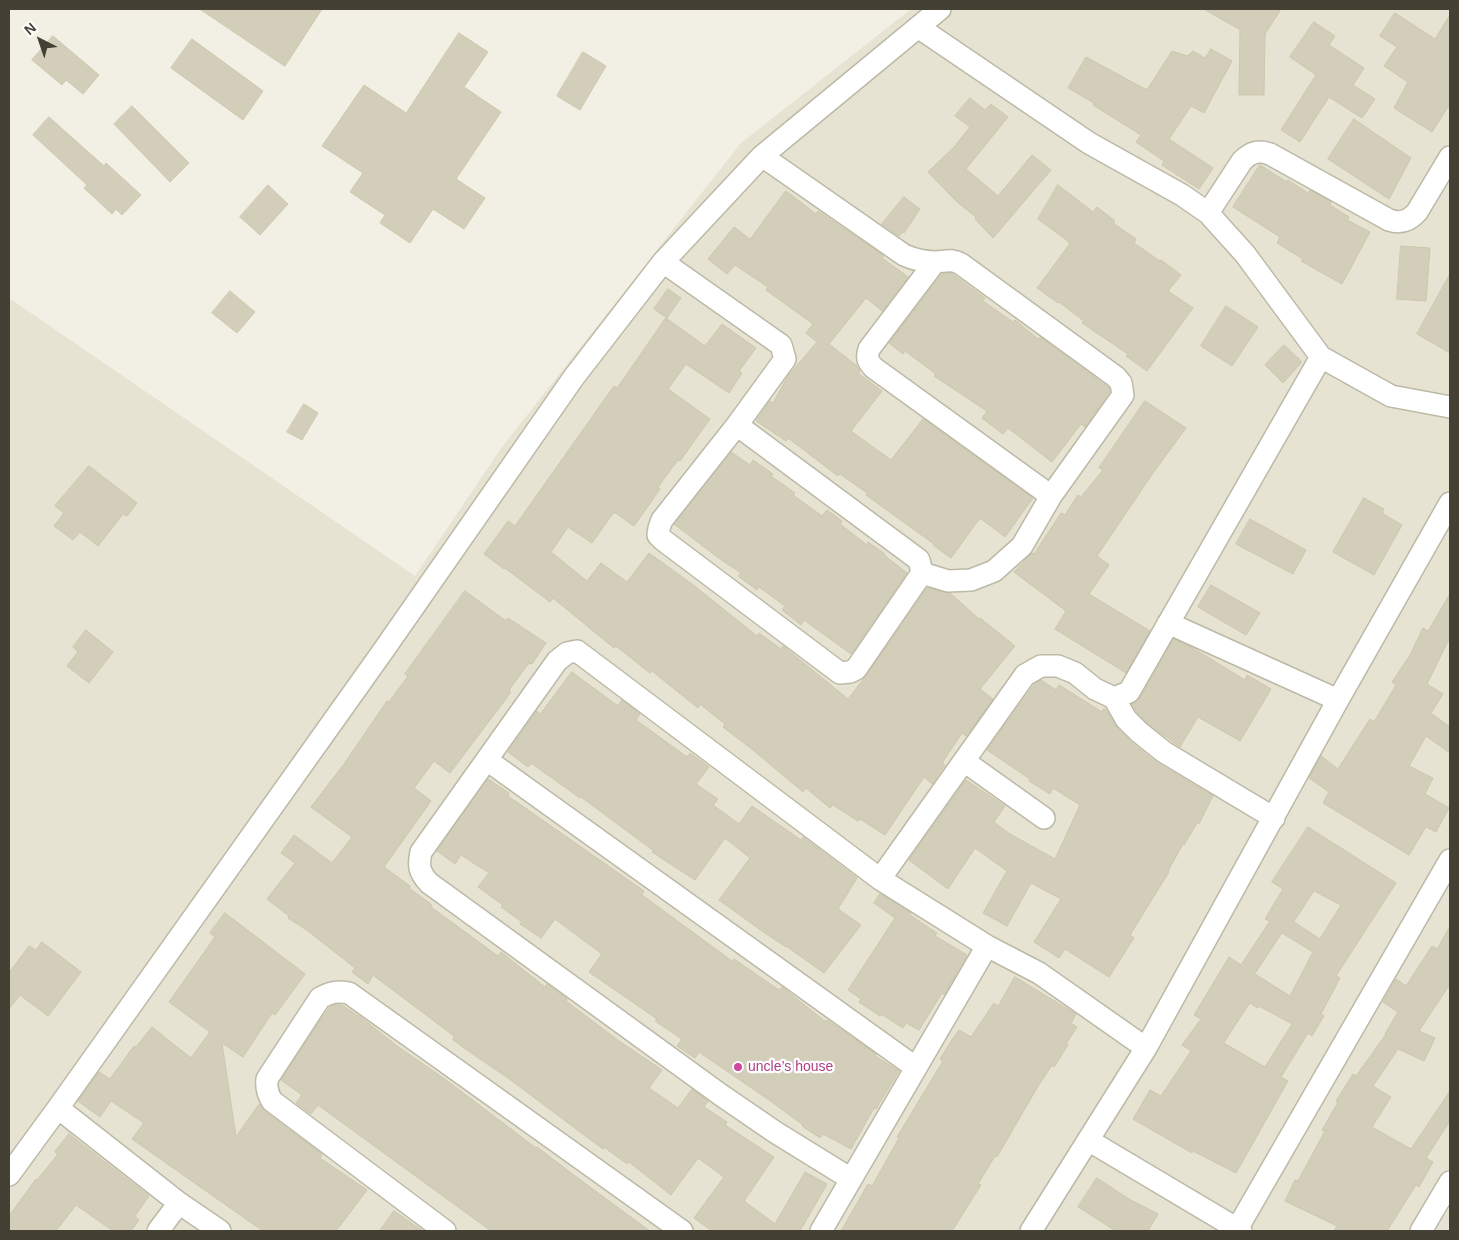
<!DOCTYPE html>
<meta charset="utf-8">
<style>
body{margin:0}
#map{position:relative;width:1459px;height:1240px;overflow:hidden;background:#f2f0e4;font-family:Arial,sans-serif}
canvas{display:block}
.frame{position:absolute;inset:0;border:10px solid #444034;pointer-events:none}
.north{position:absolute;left:15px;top:15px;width:50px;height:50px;-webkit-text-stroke:4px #fff;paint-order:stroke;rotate:319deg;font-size:14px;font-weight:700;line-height:20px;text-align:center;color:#444034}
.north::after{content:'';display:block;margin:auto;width:18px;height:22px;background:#444034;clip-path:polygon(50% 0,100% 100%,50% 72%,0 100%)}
</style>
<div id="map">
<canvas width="1459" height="1240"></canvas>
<div class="frame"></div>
<div class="north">N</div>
</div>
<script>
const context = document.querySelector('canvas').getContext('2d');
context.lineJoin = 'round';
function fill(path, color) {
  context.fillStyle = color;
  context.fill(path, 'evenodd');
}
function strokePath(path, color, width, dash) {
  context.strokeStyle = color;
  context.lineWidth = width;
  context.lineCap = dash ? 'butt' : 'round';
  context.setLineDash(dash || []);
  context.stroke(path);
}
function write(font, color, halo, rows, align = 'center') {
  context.font = font + ' Arial,sans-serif';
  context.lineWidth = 4.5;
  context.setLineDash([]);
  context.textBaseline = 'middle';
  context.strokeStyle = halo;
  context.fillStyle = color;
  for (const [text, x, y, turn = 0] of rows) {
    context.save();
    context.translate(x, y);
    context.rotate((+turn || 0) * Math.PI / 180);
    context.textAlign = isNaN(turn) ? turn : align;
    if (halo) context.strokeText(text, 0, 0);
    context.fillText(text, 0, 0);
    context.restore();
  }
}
const residential = new Path2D(`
 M911,9H1450V1231H9V298L415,576L502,447L741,143Z`);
const building = new Path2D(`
 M200,9H322L285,66Z
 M1204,9H1281L1265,34L1264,95H1239L1240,30Z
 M1395,13L1435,39L1450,15V104L1432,132L1394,108L1408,82L1384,66L1397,47L1380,36Z
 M1314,22L1335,36L1329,45L1364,68L1353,85L1375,99L1362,118L1329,97L1300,142L1281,130L1316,75L1290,57Z
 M459,33L488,52L464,87L501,112L456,179L485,198L464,229L433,209L410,243L380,223L385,215L350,192L363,173L322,146L364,85L406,113Z
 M53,36L99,75L83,94L66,80L62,85L32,60Z
 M192,39L263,91L243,120L171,68Z
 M1211,49L1232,61L1204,113L1191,106L1169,139L1213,168L1199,189L1162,165L1164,161L1136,142L1141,135L1093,105L1094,103L1068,88L1086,57L1147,90L1172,51L1187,56L1193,51L1205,58Z
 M583,52L606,66L580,110L557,96Z
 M970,98L985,110L991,104L1008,117L966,169L998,196L1032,155L1051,170L993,238L975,219L976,217L957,202L928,172L955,146L970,127L955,116Z
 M132,106L189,163L170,182L114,124Z
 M49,117L104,166L106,163L141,195L122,215L116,209L112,214L84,188L87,185L33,135Z
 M1354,119L1411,158L1389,199L1328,159Z
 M1260,165L1287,182L1288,180L1308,193L1310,190L1331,202L1330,205L1349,217L1347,220L1370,232L1342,284L1301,261L1303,259L1277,243L1280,237L1233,207Z
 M268,185L288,204L260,235L240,217Z
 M1058,185L1093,212L1097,207L1115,221L1113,223L1136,239L1134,243L1160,261L1161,260L1181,275L1168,291L1193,308L1147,371L1126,356L1128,354L1082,323L1084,321L1059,302L1058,303L1037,288L1069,245V242L1038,219Z
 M786,191L816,214L818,211L884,256L882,258L908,277L882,311L866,298L829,344L857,366L860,371L858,373L882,391L851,431L891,460L923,419L1033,498L1005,537L980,518L951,558L933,545L934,544L866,495L867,493L840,474L838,476L788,438L786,441L756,421L770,401L773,403L788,376L817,342L806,333L813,324L766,290L768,287L735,265L727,274L708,259L734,227L750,239Z
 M904,197L920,209L904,233L903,232L899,236L882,224Z
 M1401,246L1430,248L1426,301L1397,299Z
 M951,273L985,298L983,301L1013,322L1015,320L1038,339L1040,337L1109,388L1110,391L1085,427L1081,424L1052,462L1008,428L1003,434L982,418L987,411L934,376L936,374L905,351L903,354L889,343L942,274Z
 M1450,274V353L1417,334Z
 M668,289L681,298L667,318L654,309Z
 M230,291L255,312L237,333L212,313Z
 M1226,306L1258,327L1232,366L1201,346Z
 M666,318L705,346L722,324L756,348L739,371L742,373L729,393L686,364L668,389L710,419L680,461L678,460L658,487L660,489L634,526L614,512L592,543L568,527L551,552L587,581L601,563L627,582L649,553L692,584L757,636L759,633L781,649L783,646L848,699L866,676L927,588L950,593L979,619L980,618L1015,646L980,689L993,699L966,736L962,733L942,763L945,765L932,784L924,777L885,835L860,819L858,821L833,805L830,808L806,788L803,792L753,750L723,727L725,724L700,704L698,708L652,671L650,673L616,646L614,648L553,598L550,602L505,568L504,569L484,554L508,521L515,526L614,386L617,388Z
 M1284,345L1302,362L1283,383L1265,365Z
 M1145,401L1186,428L1153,473L1097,556L1109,565L1089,594L1150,631L1126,673L1055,629L1066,611L1014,572L1032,553L1034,554L1061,513L1065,515L1078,495L1081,497L1103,470L1099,468Z
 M304,404L318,413L302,440L287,432Z
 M731,452L750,465L753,460L773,474L771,476L795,493L793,495L822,516L827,510L842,521L840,524L867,545L868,542L885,554L884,555L907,573L851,654L804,620L801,625L782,610L785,606L759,587L757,590L738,576L741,573L720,559L674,524Z
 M89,466L137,503L127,516L123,514L98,546L80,532L73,540L54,526L64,513L55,506Z
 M1364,498L1384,509L1382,513L1402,525L1374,575L1333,552Z
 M1250,519L1306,550L1293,574L1236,544Z
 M1211,585L1260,613L1246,635L1198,607Z
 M465,591L506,621L508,618L546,643L532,664L529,663L509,690L511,692L450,773L434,761L414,788L431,801L384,867L410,886L409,888L432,905L431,907L468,934L498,956L501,952L545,987L547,984L567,999L566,1001L619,1041L662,1070L649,1088L678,1108L692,1089L708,1101L704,1107L727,1122L725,1125L774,1157L744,1201L775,1224L805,1172L827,1184L800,1231H712L694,1218L724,1177L698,1158L671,1195L629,1162L627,1164L604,1147L603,1149L508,1078L474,1055L453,1040L454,1036L373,975L368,984L352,972L355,968L308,931L288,918L289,916L267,899L295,863L281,853L294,835L332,863L352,837L311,807L344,764L387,701L389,702L408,676L405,674Z
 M1450,594V637L1427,684L1443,694L1431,713L1450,727V753L1426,736L1409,766L1433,778L1425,794L1449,808L1436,832L1426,827L1409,855L1323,803L1329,792L1309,778L1321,756L1338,769L1370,719L1374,722L1396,685L1392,682L1410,655L1423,628L1428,631Z
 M86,630L113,652L89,683L67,666L78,652L73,647Z
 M1174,639L1191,647L1245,680L1247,675L1271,689L1240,741L1198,717L1180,747L1147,723L1136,711L1132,704L1140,698Z
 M572,672L618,706L622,700L640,714L636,720L687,757L690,753L709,767L696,784L718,799L713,805L739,824L752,806L801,840L803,837L857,878L838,909L861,925L824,973L786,946V947L762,931L719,900L750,858L725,838L695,880L652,852L654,851L581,797L580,798L531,763L528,767L508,752L537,711L540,714Z
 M1041,680L1056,690L1059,685L1102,712L1104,708L1106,710L1117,728L1131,742L1157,763L1213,796L1199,824L1197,823L1184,845L1183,844L1168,871L1169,872L1130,935L1134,938L1109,977L1065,949L1059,958L1034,942L1061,899L1031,883L1007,926L983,913L1007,871L975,848L948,889L909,860L966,780L1005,806L994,822L1010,834L1055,859L1080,805L1053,788L1050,794L1029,781L1030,779L987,750L1034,685Z
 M488,779L509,793L508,796L644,891L642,895L732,961L734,959L779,990L782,987L826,1022L827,1020L876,1054L875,1056L899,1071L876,1109L874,1108L851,1149L823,1134L820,1138L802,1126L803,1125L769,1100L699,1052L695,1058L677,1046L682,1039L655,1021L657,1019L589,972L602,954L555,919L541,938L520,924L522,922L501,907L503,905L478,887L489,873L461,855L455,864L437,851Z
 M1308,827L1396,883L1336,976L1340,978L1321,1014L1324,1016L1312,1036L1308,1033L1281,1077L1288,1081L1236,1173L1193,1151L1192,1153L1133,1119L1150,1090L1161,1096L1191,1051L1182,1045L1201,1019L1194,1015L1229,957L1241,965L1270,921L1265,919L1283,889L1272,882ZM1314,891L1341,905L1320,939L1294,922ZM1282,933L1313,952L1290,996L1255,974ZM1250,1003L1258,1008L1259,1006L1292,1024L1265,1067L1224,1043Z
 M880,894L911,913L910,915L937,933L935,936L967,955L944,995L942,993L919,1030L906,1023L903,1028L881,1014L880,1016L859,1002L861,999L848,990L895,918L874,903Z
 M225,913L305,974L275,1015L272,1013L243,1057L222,1043L236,1137L259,1104L264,1111L322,1154L320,1158L367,1190L336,1231H263L132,1139L144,1123L111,1101L100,1117L78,1101L99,1072L110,1079L134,1046L136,1047L152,1027L191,1058L210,1032L169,1002L215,937L210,933Z
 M1450,926V984L1419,1031L1435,1038L1424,1061L1398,1049L1373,1086L1391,1097L1372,1127L1411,1149L1450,1091V1121L1426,1158L1433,1162L1419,1187L1416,1185L1387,1231H1334L1337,1226L1285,1201L1295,1180L1298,1181L1325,1131L1322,1130L1338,1102L1336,1101L1353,1074L1356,1076L1386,1034H1385L1398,1012L1383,1002L1396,979L1406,986L1432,946L1437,949Z
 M42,942L81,972L48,1016L20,995L9,1009V973L29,946L36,950Z
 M1015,977L1076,1014L1071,1023L1077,1027L1066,1044L1068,1045L1054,1067L1052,1065L1037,1088L997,1157L995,1156L978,1184L981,1185L952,1231H841L868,1184L872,1186L899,1138L897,1137L943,1061L940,1059L953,1038L959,1030L971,1037L994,1003L998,1006Z
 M336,1005H342L358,1016V1015L397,1046L446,1080L536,1148L537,1147L579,1179L650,1231H491L318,1105L311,1114L296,1103L302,1095L281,1080L319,1022L331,1006Z
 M69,1134L149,1196L135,1216L139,1220L131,1231H113L76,1205L56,1231H9V1216L36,1179L37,1180L58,1154L55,1152Z
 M1097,1178L1129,1199L1158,1214L1148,1231H1116L1078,1207Z
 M394,1211L423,1231H380Z`);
const street = new Path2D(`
 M918,27L1089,143L1182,195L1208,213L1245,254L1321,357L1391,396L1450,407
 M762,156L904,255C913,259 926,262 937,262C947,261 952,259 961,264L1116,377L1121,383L1123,395L1051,496L1022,546L994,571L971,580L948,581L922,573
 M1208,213L1242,161C1251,152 1258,150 1270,154L1389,220C1401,224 1409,221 1417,212L1450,157
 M663,262L781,345L785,359L737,425L662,520L659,528L658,535L663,540L840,673L850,672L856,669L922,573L919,560L737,425
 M935,262L869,349C866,358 868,362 874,368L1051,496
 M1168,623L1338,700
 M1114,698L1126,719L1139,732L1164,752L1274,818
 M487,760L915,1067
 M964,761L1044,818
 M880,879L1025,675L1041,666H1058L1075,673L1095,689L1114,698L1129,692L1321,357
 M58,1108L179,1203L220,1231
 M1088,1140L1241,1231
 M9,1175L58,1108L383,651L574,377L663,262L762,156L940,9
 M851,1179L775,1132L721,1095L429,883C419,872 418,866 421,852L557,661L567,653L577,651L880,879L987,946L1039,973L1146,1048
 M1237,1229L1450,860
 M158,1231L179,1203
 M445,1231L272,1101C267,1093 266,1087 267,1079L320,998C330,992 337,991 349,993L682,1231
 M821,1231L987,946
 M1031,1231L1146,1048L1338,700L1450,503
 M1421,1231L1450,1182`);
const markers = [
 [738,1067,5,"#d1479c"]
];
const hotelNames = [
 ["uncle’s house",748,1067]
];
fill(residential, '#e6e3d2');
fill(building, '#d3ceba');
strokePath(building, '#cec7ad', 1);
strokePath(street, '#bdb9a7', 24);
strokePath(street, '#fff', 21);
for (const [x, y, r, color] of markers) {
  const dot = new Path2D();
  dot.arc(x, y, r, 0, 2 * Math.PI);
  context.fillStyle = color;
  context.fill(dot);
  strokePath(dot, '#fff', 2);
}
write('14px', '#b23c85', '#fff', hotelNames, 'left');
</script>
